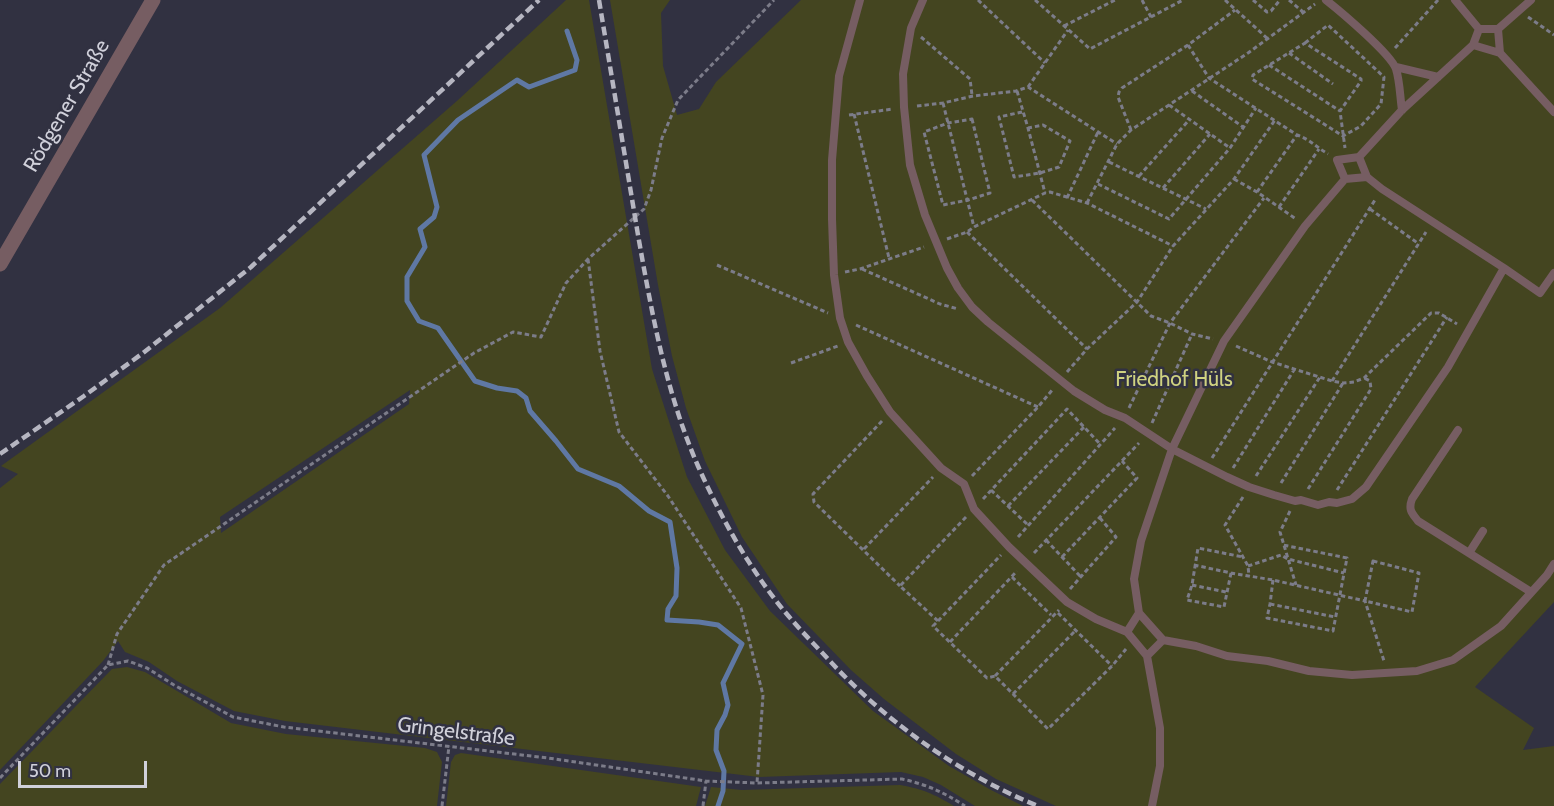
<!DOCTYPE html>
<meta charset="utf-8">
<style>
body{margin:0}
#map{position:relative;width:1554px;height:806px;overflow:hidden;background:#313141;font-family:Cabin,sans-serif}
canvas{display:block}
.scale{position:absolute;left:18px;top:761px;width:129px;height:27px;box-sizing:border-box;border:3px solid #d0d0da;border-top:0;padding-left:8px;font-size:18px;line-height:21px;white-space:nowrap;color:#d0d0da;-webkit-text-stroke:4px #313141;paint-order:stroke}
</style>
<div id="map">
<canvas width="1554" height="806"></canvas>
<div class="scale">50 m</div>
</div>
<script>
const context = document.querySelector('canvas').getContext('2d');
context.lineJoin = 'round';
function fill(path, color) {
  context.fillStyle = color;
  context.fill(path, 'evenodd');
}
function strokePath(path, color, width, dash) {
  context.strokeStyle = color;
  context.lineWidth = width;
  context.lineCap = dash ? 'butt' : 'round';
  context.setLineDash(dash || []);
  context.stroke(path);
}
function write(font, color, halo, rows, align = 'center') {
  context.font = font + ' Cabin,sans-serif';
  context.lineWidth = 5;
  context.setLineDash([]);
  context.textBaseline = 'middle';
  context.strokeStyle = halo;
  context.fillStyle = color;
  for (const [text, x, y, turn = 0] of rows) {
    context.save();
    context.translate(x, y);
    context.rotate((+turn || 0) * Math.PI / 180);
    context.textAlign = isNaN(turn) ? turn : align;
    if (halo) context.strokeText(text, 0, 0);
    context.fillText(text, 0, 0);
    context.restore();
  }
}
const green = new Path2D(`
 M566,0H589L652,369L687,477L725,550L770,611L873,711L949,766L991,790L1023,806H975L941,785L923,777L901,772L759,777L285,721L234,711L177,681L149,662L125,652L118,641L103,661L0,770V488L18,474L1,466L220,308L458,100ZM410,390L409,404L221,533L220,517Z
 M610,0H670L661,13L663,66L677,115L699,109L716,82L801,0H1554V602L1475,687L1534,728L1523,750L1554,746V806H1056L996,779L956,754L884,699L851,670L787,604L742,537L705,461L686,408L672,356L658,285Z
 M127,667L145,672L231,723L286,734L425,748L437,752L442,762L437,806H0V784L112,669Z
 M461,753L701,787L696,806H446L451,762L455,755Z
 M900,785C923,789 934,794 954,806H705L711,787L742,790Z`);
const stream = new Path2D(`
 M567,31L577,60L575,70L529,87L517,80L458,120L424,155L437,207L434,217L420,229L425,247L407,277V301L419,321L438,328L475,381L497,388L517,391L526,398L530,411L556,441L578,469L619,486L649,511L670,522L677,568L676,596L668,609L667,620L699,622L718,625L742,644L723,683L728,705L725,715L717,730L716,750L724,771L723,791L718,806`);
const path = new Path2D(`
 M978,0L1045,63
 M1035,0L1090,49L1183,0
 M1142,0L1151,17
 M1225,0L1268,39
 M1253,0L1267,12L1271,11L1280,0
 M1289,0L1303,12
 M1528,17L1554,35
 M1064,26L1115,0
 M921,37L970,79L972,95
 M1305,43L1328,25L1384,77L1381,104L1361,126L1343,136L1252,79L1253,75L1305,43L1361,79V81L1340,111L1345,148
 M1188,45L1209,78L1297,135C1311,140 1316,147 1328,154
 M1395,48L1438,0
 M1289,53L1333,84
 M1269,65L1340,111
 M1028,87L1068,30
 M1017,91L1028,128L1045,193
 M1192,91L1243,127
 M943,103L974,227
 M1169,105L1230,148
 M917,106L943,103L973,96L1016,91L1028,87L1117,144
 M1022,112L999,117L1014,177L1040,173L1059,167L1070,141L1043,125L1028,128
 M854,114L889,258
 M849,115L893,109
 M972,119L990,193L968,200L943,205L924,132L948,123Z
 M1131,130L1118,97L1119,92L1122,88L1188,45L1235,10
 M1109,162L1206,209
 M1139,176L1189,120
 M1234,179L1257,192L1296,219
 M1098,184L1169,219L1230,148L1256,108
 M1163,188L1210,134
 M1257,192L1297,135
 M1067,198L1098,132
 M1032,200L1151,316L1170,323L1192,334L1213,339
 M1087,203L1117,144L1131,130L1248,53L1315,4
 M1279,207L1319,149
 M1370,209L1419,244
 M967,232L1087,349
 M947,239L967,232L974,227L1045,193L1050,192L1087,203L1173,246
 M588,259L600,351L619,432L668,496L741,608L763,695L757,783
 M717,265L828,313
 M862,269L940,304L958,309
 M845,272L860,269L924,247
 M856,325L1038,407
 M1236,346L1272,362L1332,381L1343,383L1354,382L1364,378L1431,313H1439L1457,324
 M791,363L838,346
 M1067,372L1087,349L1137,302L1173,246L1234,179L1275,120
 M1332,381L1426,232
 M1129,408L1170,323L1264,198
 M882,421L813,494L814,502L900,586
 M1152,423L1192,334
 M1212,458L1375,200
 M1233,468L1294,370
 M972,476L1038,407L1053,389
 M1256,476L1320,377
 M1281,483L1343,383
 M1308,489L1371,389L1370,381L1364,378
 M991,490L1028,525
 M1337,490L1447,317
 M1243,497L1225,525L1248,566L1249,576
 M983,499L1067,409L1100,444
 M1008,506L1084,427
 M1290,511L1280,532L1296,585
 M966,517L900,586L938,621L933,626L987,678L995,676L1048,729L1112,666L1126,649
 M1018,537L1115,428
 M1046,540L1080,576
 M864,549L933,477
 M1034,553L1139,443
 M1062,557L1137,478L1122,461
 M1373,561L1419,573L1412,612L1365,601Z
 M1194,565L1231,573L1273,580L1365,601L1384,661
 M1248,566L1281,555L1288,559L1344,573
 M1231,573L1224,607L1187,600L1192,585L1198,548L1243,557
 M1012,577L1051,615
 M1273,580L1270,604L1267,618L1333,631L1347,558L1283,545
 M1192,585L1226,592
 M1070,589L1116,537L1100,518
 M1270,604L1335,617
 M1058,613L1112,666
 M938,621L1001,555
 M950,642L1017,571
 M108,665L117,634L164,565L474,353L513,332L541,337L566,283L588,259L644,209L651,190L662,138L678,100L774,0
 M995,676L1059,610
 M1013,694L1076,630
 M0,778L108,665L128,661L147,668L174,685L233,717L284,727L548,758L706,781L757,783L902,779C928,785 943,792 965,806
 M442,806L449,746
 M703,806L706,781`);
const lane = new Path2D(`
 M860,0L839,76L832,160V219L834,275L840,318L848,342L867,376L890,412L941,468L964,484L974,509L1009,547L1067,602L1096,619L1127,632
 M923,0L911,28L903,74L904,107L910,165L925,215L947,268L958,288L972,307L988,322L1074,391L1105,410L1125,418L1172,449L1227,477L1249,487L1274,495L1295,501L1301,500L1318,505L1329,502L1337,503L1352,499L1366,487L1448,367L1504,268
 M1326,0C1340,11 1391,54 1396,69C1400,82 1400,97 1402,110
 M1455,0L1479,29
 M1531,0L1498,29H1479L1473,45L1402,110L1359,157L1337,160L1345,179L1305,226L1224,341L1172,449L1141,541L1134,579L1139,613L1163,640L1196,646L1227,656L1268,661L1309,671L1352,675L1417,671L1453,660L1501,626L1547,575L1554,564
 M1473,45L1500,53L1498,29
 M1500,53L1554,112
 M1396,67L1438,77
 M1359,157L1367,177L1382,189L1504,268L1540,293L1554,273
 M1345,179L1367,177
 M1458,430L1412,499C1408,510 1412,513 1418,521L1531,592
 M1469,553L1483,531
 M1139,613L1127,632L1147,656L1160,728V766L1152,806
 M1147,656L1163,640`);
const street = new Path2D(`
 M0,264L153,0`);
const rail = new Path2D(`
 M599,0C612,78 625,157 638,235C652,314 666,393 698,466C722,520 752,574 791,619C803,633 816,646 828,659C885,721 959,774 1038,806
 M0,454L84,396L143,353L251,267L539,0`);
const streetNames = [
 ["Rödgener Straße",67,106,-60],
 ["Gringelstraße",456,732,7]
];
const parkNames = [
 ["Friedhof Hüls",1174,380]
];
fill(green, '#444520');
strokePath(stream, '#5f78a4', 5);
strokePath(path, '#7c7c89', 3, [4.5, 3]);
strokePath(lane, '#765d62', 8);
strokePath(street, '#765d62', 15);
strokePath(rail, '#b6b6c1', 4.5, [9, 4.5]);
write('21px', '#d0d0da', '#313141', streetNames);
write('21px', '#cfd280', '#313141', parkNames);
</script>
